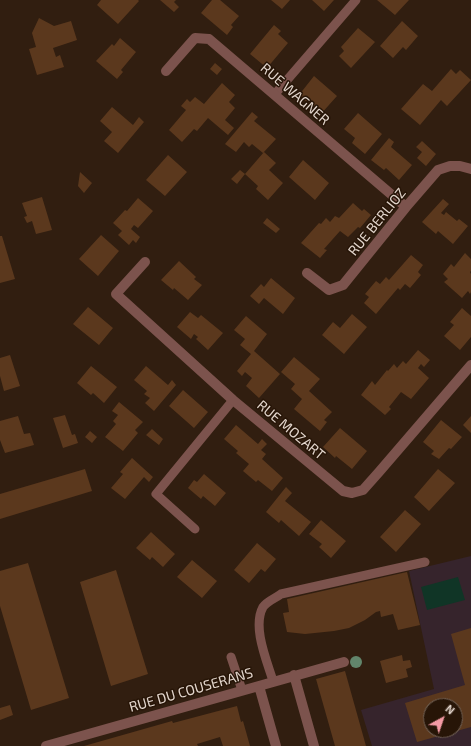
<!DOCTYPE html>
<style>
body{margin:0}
#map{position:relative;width:471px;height:746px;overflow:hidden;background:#311e10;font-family:"Exo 2",sans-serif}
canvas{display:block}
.north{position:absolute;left:423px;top:698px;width:40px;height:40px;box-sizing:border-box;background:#271507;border:1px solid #726256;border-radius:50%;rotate:40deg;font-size:11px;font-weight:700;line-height:16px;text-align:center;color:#e3d6cd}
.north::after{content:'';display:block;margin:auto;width:14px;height:18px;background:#f49aa4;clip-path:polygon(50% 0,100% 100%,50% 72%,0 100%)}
</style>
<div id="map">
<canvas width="471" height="746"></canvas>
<div class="north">N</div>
</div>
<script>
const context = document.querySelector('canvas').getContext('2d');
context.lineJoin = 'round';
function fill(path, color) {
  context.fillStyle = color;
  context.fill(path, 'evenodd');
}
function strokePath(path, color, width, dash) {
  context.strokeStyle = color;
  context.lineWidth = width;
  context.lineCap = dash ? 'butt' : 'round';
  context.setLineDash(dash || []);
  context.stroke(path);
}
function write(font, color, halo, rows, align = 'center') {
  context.font = font + ' "Exo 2",sans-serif';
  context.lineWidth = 3;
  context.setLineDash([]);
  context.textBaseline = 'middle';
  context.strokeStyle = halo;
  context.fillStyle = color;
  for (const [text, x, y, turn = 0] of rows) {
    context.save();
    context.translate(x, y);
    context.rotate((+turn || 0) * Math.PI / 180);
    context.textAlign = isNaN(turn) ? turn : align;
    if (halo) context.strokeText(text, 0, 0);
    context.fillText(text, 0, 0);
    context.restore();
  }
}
const education = new Path2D(`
 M471,556V746H372L361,710L434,689L409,571ZM431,706H455V730H431Z`);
const green = new Path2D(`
 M458,577L465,600L427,610L421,587Z`);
const building = new Path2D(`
 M101,0H138L139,1L118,24L97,5Z
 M160,0H176L174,2L179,7L174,12Z
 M212,0H220L239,16L231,25L233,27L227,35L201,13Z
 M271,0H290L282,9Z
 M312,0H334L324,11Z
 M377,0H409L395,15Z
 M39,18L54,26L71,21L77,40L53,48L56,57L60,55L64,67L37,75L29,49L36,47L32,33Z
 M402,21L418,36L406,50L403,47L393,58L380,46Z
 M274,25L281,31L278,34L288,43L267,68L250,54Z
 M358,28L375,42L351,68L339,56L344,51L341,47Z
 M120,38L136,52L121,70L123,72L117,79L96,61L112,44L114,46Z
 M215,63L222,69L217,75L210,69Z
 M451,69L456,74L460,70L471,80L447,106L441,100L420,125L401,109L423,84L432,91Z
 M314,76L337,96L320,115L308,105L309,104L299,95Z
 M222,83L235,95L229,102L235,108L225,120L234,128L228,135L208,118L197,131L194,129L182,142L169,130L186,110L181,106L187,99L190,102L195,97L204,104Z
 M112,107L133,125L139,117L144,122L118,153L104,141L112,132L100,121Z
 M252,112L258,117L254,121L276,139L263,153L252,144L249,147L244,142L236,152L225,144Z
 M358,113L382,134L365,154L352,143L355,138L344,129Z
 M389,138L394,142L391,147L412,165L399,180L386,168L384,170L371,160Z
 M422,141L436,154L426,166L417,158L422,152L416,147Z
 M264,152L276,163L269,170L283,183L268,200L256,189L258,186L245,174Z
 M168,155L187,172L165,196L146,180Z
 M303,160L329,183L315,200L289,177Z
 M240,170L245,174L237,184L231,179Z
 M80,172L92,183L84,193L78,186Z
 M42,197L52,230L36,234L32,221L27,223L24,217L27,216L22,203Z
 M138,198L153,211L138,228L134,225L131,229L140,237L136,243L133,240L129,245L118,235L122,231L113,223L125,210L127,211Z
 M443,199L449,204L441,213L444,215L446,212L457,221L459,219L468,226L453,244L438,231L436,234L422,222Z
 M353,203L362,211L364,209L371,215L360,228L358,227L348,237L340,231L324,249L327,250L320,258L301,243L319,223L321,224L326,218L330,222L335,216L339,218Z
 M267,218L280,229L276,233L263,223Z
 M101,235L119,251L98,276L79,259Z
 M0,236H2L15,279L0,283Z
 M465,253L471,259V271L470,272L471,274V292L470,294L468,291L462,298L444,282L448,279L443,274L451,264L454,267Z
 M411,255L423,265L418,272L421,275L410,288L405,284L400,290L398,288L376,314L364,303L369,297L365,294L376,281L380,284L386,277L389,280Z
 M179,261L196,277L194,279L202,285L188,300L174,288L173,290L161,280Z
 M271,278L295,298L283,314L264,298L259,304L250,296L261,284L264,287Z
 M88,307L113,328L99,345L73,324Z
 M462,308L471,316V337L460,350L444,336L454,325L450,322Z
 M190,312L198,318L201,315L223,333L208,350L196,339L198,337L194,334L191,339L177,327Z
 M352,314L367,327L344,354L322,335L333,322L340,328Z
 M246,316L267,334L254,351L280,374L259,398L246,386L252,378L245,372L242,376L237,371L251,354L240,345L245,339L234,330Z
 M418,350L430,360L424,367L421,364L418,368L429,378L411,399L401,392L389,407L391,409L385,415L361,395L372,381L375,385L387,370L388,371L394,364L397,368L403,361L406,364Z
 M10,355L20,386L4,391L0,376V358Z
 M294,357L320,379L309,391L332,412L324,420L327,422L320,431L294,409L302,399L291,389L295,384L281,372Z
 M91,366L117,387L104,403L93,393L91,395L77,383Z
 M146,366L168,385L172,380L176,385L154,411L145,403L150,398L144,394L147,391L134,380Z
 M183,390L208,412L194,428L169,406Z
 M119,402L143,422L135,430L138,433L123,451L105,437L116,424L113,421L118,415L112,411Z
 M266,403L269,406L267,407L268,412L269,414L267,417L261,412V409Z
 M65,415L72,435L75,434L78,443L63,448L53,418Z
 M18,416L24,434L30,433L34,445L5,453L0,440V421Z
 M471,416V433L463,425Z
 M441,420L462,437L451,449L449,448L439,459L431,454L434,451L423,442Z
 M236,425L258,444L262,439L267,444L261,450L266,454L262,459L283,478L272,491L258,480L256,482L243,471L249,464L236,453L238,451L224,439Z
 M340,428L367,451L352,469L336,456L335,458L323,447Z
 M152,429L163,439L159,445L146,435Z
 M90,431L97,437L92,443L85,437Z
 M132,458L153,477L149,482L144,477L125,499L111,488L123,474L120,472Z
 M85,469L92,491L0,519V494Z
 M438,469L455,483L429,511L414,497Z
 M204,474L226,493L215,506L203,496L201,499L188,488L194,480L197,482Z
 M286,487L292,493L285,501L311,522L299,536L281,520L279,523L266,512Z
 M405,510L421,524L396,552L380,537Z
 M321,520L346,541L331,558L319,547L322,544L309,534Z
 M151,532L175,554L163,567L152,557L150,560L136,548Z
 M257,543L276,559L265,572L261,569L249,583L234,570Z
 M192,560L217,581L202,598L177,577Z
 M28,563L69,698L31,710L0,606V571Z
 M116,570L148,674L111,686L80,582Z
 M407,572L420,625L398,630L393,614L381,617L380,611L376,612L365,620L349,628L334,631L305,634L287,632L283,613L289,612L287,599Z
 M471,628V727L417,742L405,703L465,685L451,634ZM431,706H455V730H431Z
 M402,655L403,661L410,660L412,667L406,669L408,677L386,683L380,661Z
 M345,671L366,746H335L316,679Z
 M10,705L13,715L0,720V708Z
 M237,706L241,722L243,721L250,746H223L220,737L197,744L198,746H84L172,721L173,723Z`);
const service = new Path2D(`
 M275,94L356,0
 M195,529L156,494L233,400
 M231,657L242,690
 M273,681C267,661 252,627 263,607C267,601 276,598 281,594L425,562`);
const minor = new Path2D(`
 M166,71L195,38L209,39L406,207
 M145,262L116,294L233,400L343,491L352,493L363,490L379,472L471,365
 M307,273L329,290L343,285L406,207L438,170L450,166H460L471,169
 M294,675L314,746
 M259,686L276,746
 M46,746L344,662`);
const trees = [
 [356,662]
];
const streetNames = [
 ["RUE WAGNER",295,94,41],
 ["RUE BERLIOZ",377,222,-51],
 ["RUE MOZART",291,430,40],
 ["RUE DU COUSERANS",191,690,-16]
];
fill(education, '#36242c');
fill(green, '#103526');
fill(building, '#5b381d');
strokePath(service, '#7c534d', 9);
strokePath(minor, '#7c534d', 10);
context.fillStyle = '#62856b';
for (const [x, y] of trees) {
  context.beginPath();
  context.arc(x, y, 6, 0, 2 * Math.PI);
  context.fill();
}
write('14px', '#e3d6cd', '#271507', streetNames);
</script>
